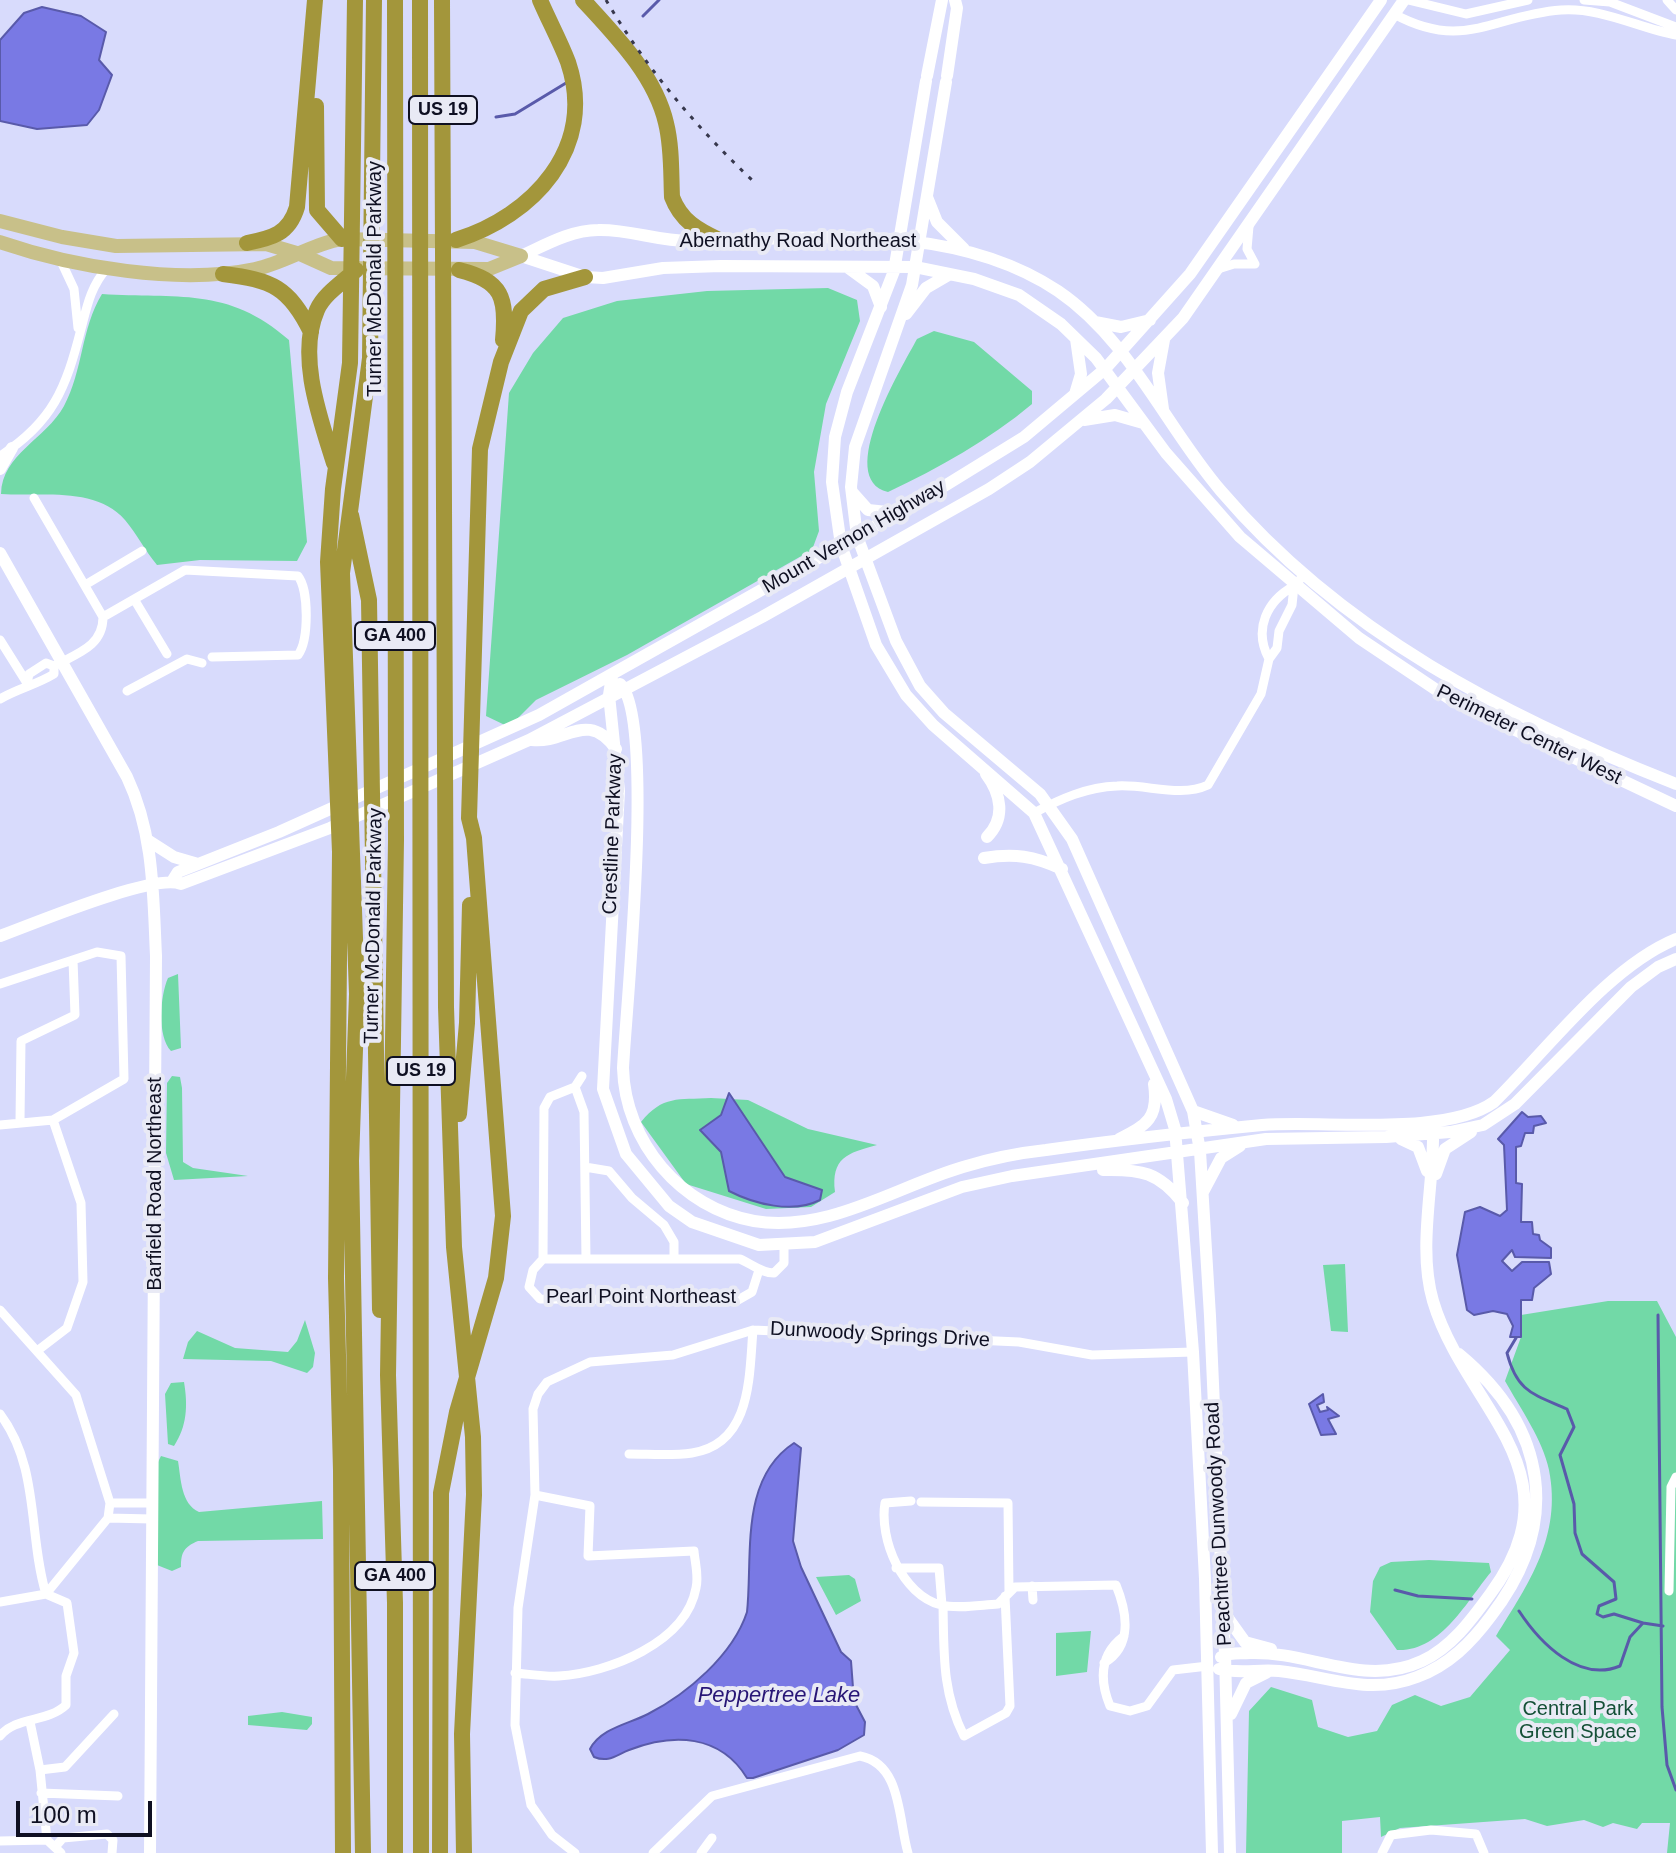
<!DOCTYPE html>
<style>
body{margin:0}
#map{position:relative;width:1676px;height:1853px;overflow:hidden;background:#d8dbfc;font-family:Arial,sans-serif}
canvas{display:block}
.scale{position:absolute;left:16px;top:1801px;width:136px;height:36px;box-sizing:border-box;border:4px solid #0f1022;border-top:0;padding-left:10px;font-size:24px;line-height:28px;white-space:nowrap;color:#0f1022;-webkit-text-stroke:6px #e9eaf5;paint-order:stroke}
</style>
<div id="map">
<canvas width="1676" height="1853"></canvas>
<div class="scale">100 m</div>
</div>
<script>
const context = document.querySelector('canvas').getContext('2d');
context.lineJoin = 'round';
function fill(path, color) {
  context.fillStyle = color;
  context.fill(path, 'evenodd');
}
function strokePath(path, color, width, dash) {
  context.strokeStyle = color;
  context.lineWidth = width;
  context.lineCap = dash ? 'butt' : 'round';
  context.setLineDash(dash || []);
  context.stroke(path);
}
function write(font, color, halo, rows, align = 'center') {
  context.font = font + ' Arial,sans-serif';
  context.lineWidth = 8;
  context.setLineDash([]);
  context.textBaseline = 'middle';
  context.strokeStyle = halo;
  context.fillStyle = color;
  for (const [text, x, y, turn = 0] of rows) {
    context.save();
    context.translate(x, y);
    context.rotate((+turn || 0) * Math.PI / 180);
    context.textAlign = isNaN(turn) ? turn : align;
    if (halo) context.strokeText(text, 0, 0);
    context.fillText(text, 0, 0);
    context.restore();
  }
}
const green = new Path2D(`
 M828,288L857,300L860,321L826,404L814,472L819,531L812,550L627,655L536,700L509,727L486,716L509,393L533,353L563,318L617,301L707,291Z
 M102,294C176,299 228,286 289,340L307,542L297,561L200,560L157,565C145,551 137,534 125,520C96,486 41,497 1,494C2,454 46,439 64,406C83,371 81,328 102,294Z
 M934,331L974,342L1032,391V404C989,440 939,468 888,492C834,479 902,367 917,339Z
 M178,974L181,1048L171,1051C157,1036 160,996 168,978Z
 M172,1076L180,1077L182,1088L183,1162L193,1168L248,1176L174,1180L166,1153L167,1083Z
 M711,1098L748,1100L808,1129L877,1145C847,1153 831,1158 835,1192L811,1207L766,1209L686,1184L641,1122C663,1095 678,1100 711,1098Z
 M1345,1264L1348,1332L1331,1331L1323,1265Z
 M1608,1301H1657L1676,1337V1853H1667L1670,1823H1642L1637,1829L1613,1823L1603,1827L1584,1820L1547,1826L1525,1819L1400,1828L1381,1837L1380,1817L1342,1821V1853H1246L1249,1711L1271,1687L1312,1700L1318,1727L1348,1737L1377,1731L1392,1705L1415,1695L1441,1706L1470,1697L1510,1650L1496,1636C1529,1583 1562,1536 1549,1470C1543,1440 1520,1408 1505,1381L1521,1337V1315Z
 M305,1320L315,1353L313,1367L307,1373L271,1361L183,1359L188,1342L197,1331L235,1348L288,1352L297,1341Z
 M184,1382C188,1406 187,1426 174,1446L168,1444L165,1394L171,1383Z
 M161,1456L178,1461C181,1479 181,1504 199,1512L322,1501L323,1539L198,1541C184,1547 181,1552 181,1567L172,1571L157,1565V1464Z
 M1429,1560L1489,1563L1491,1572C1466,1602 1441,1652 1397,1650L1370,1612L1373,1581L1380,1567L1391,1562Z
 M849,1575L855,1579L861,1601L836,1615L816,1577Z
 M1091,1631L1087,1672L1056,1676V1633Z
 M282,1712L312,1717V1724L307,1730L248,1725V1716Z`);
const water = new Path2D(`
 M42,7L81,16L106,32L99,60L112,75L99,110L87,125L37,129L0,121V40L24,13Z
 M729,1093L785,1177L822,1190L820,1200C793,1214 754,1204 729,1191L721,1152L700,1130L721,1115Z
 M1522,1112L1528,1117L1541,1116L1546,1123L1534,1126L1533,1133H1525L1521,1146L1516,1147V1183L1522,1184L1521,1222H1532L1533,1234L1539,1235L1540,1240L1551,1248V1258L1515,1257L1512,1250L1502,1261L1512,1271L1522,1262H1549L1551,1274L1534,1288L1532,1300H1521V1337H1510L1513,1326L1507,1314L1493,1311L1474,1315L1467,1310L1457,1255L1465,1212L1480,1207L1500,1216L1507,1210L1504,1145L1498,1139Z
 M1323,1394L1324,1402L1317,1405L1320,1412L1328,1410L1327,1407L1339,1416L1328,1419L1336,1434L1321,1435L1309,1404Z
 M794,1443L801,1448L793,1541L801,1567L841,1652L851,1661L854,1701L865,1722L864,1735L838,1750L753,1778H747C720,1734 673,1733 629,1750C616,1755 609,1763 594,1757L590,1749C601,1728 629,1724 648,1714C687,1694 733,1655 747,1612C753,1556 739,1479 794,1443Z`);
const stream = new Path2D(`
 M643,16L659,0
 M496,117L515,114L566,83
 M1658,1315L1662,1707L1667,1765L1676,1790
 M1516,1338L1507,1353C1517,1392 1533,1394 1567,1409L1574,1427L1560,1455L1574,1504L1575,1533L1582,1554L1614,1582L1616,1599L1599,1606L1597,1614L1603,1617L1614,1614L1643,1623
 M1395,1590L1418,1596L1472,1599
 M1519,1611C1540,1643 1579,1683 1620,1666L1630,1637L1643,1623L1663,1626`);
const street = new Path2D(`
 M1408,0L1466,14L1528,0
 M1584,0L1610,2L1676,27
 M1667,0L1676,10
 M1394,14C1464,52 1493,15 1561,10C1600,7 1639,28 1676,35
 M1249,226L1247,249L1255,264
 M60,259L74,289L78,328
 M1218,269L1234,264H1255
 M0,456C53,422 66,388 81,329C87,306 91,286 107,268
 M85,585L142,551
 M134,599L167,654
 M103,617L185,570L298,576C309,590 309,640 298,655L212,657
 M0,640L27,683
 M1269,659C1253,629 1267,601 1294,586
 M27,683L29,674L46,663L54,666C78,653 103,646 103,617L34,498
 M127,691L187,659L202,663
 M0,699C19,688 36,685 54,674V666
 M1034,813C1060,799 1087,787 1117,786C1147,784 1180,798 1208,785L1261,694L1269,659L1277,648L1279,631L1292,605L1294,586L1305,574
 M0,984L97,952L121,956L124,1079L53,1120L0,1125
 M575,1087L584,1112L586,1259
 M575,1087L582,1076
 M20,1121L21,1041L75,1015L73,960
 M585,1167L609,1171L632,1198L664,1225L674,1242V1259
 M543,1259L544,1108L550,1097L575,1087
 M759,1270L752,1292L738,1300L540,1299L529,1287L533,1270L543,1259H740C752,1264 761,1273 774,1273L784,1263V1246
 M0,1310L76,1395L110,1503L108,1518L46,1594L0,1602
 M37,1351L67,1328L83,1282L81,1203L53,1120
 M0,1414C40,1467 28,1535 46,1594L67,1603L74,1653L66,1676V1705C47,1723 16,1716 0,1736
 M629,1454C650,1454 672,1456 692,1453C752,1444 749,1376 753,1330
 M911,1501L885,1503C879,1539 902,1595 941,1605C958,1609 980,1605 998,1604L1015,1587L1116,1585C1127,1612 1133,1646 1104,1663
 M921,1502L1008,1503L1009,1592
 M110,1503H153
 M108,1518L152,1519
 M896,1568H939L942,1605
 M1032,1586L1033,1600
 M1669,1591L1671,1487L1676,1477
 M943,1605C944,1653 942,1693 964,1736L1006,1713L1010,1706L1005,1596
 M1124,1636C1100,1654 1099,1679 1110,1706L1130,1711L1147,1706L1173,1670L1208,1666
 M515,1673C529,1674 545,1677 559,1676C608,1673 686,1643 696,1588C699,1576 695,1563 694,1551L588,1556L590,1506L535,1495
 M30,1722L40,1770L47,1840L61,1853
 M40,1770L65,1767L114,1714
 M41,1793L118,1796
 M0,1841L47,1840
 M55,1847L63,1838L107,1834L113,1840L112,1853
 M575,1853L552,1835L531,1805L515,1725L518,1608L535,1495L533,1409L538,1394L547,1382L590,1362L673,1355L753,1330L1019,1342L1092,1355L1193,1352
 M653,1853L712,1796L860,1756C902,1764 898,1819 908,1853
 M701,1853L712,1838
 M1382,1853L1391,1835L1431,1830L1476,1834L1484,1853`);
const secondary = new Path2D(`
 M927,76L942,0
 M947,76L957,8L955,0
 M926,81L894,271L847,392L835,437L832,482L841,545L876,645L906,695L933,725L1034,813L1166,1099L1175,1129L1193,1352L1205,1579L1212,1853
 M946,82L912,285L855,447L851,487L857,536L896,641L920,686L944,713L1040,794L1072,839L1193,1111L1200,1151L1210,1316L1225,1654L1230,1853
 M927,197L937,222L964,249
 M521,256C545,245 571,230 598,230C630,229 660,242 692,241C814,239 951,220 1058,291C1130,340 1166,427 1221,491C1342,633 1506,717 1676,784
 M521,256L585,277L603,278L663,268L721,266L915,267L974,279L1019,295L1061,324L1096,358L1166,453L1240,537L1359,638L1450,699L1676,806
 M847,267L873,286L881,307
 M906,314L926,288L950,274
 M1095,322L1121,327L1150,320
 M1075,394L1081,374L1076,339
 M1163,409L1158,373L1164,340
 M1084,420L1115,415L1143,423
 M0,469L12,448
 M852,492L868,510L897,513
 M0,553L127,777C154,834 153,893 156,956L150,1853
 M612,676L609,695L619,791L603,1089L626,1154L669,1206L692,1222L759,1245L815,1242L962,1187L1012,1176L1266,1139L1386,1137L1450,1132L1483,1125L1515,1104L1631,987L1658,967L1676,959
 M620,684C656,717 626,1008 623,1068C625,1142 681,1208 754,1221C828,1233 895,1187 963,1167C989,1159 1018,1153 1046,1150C1117,1140 1190,1132 1262,1125C1324,1120 1445,1137 1494,1102C1547,1050 1608,967 1676,939
 M532,740C566,744 587,709 616,749
 M986,774C1001,794 1006,818 987,837
 M149,841L174,857L198,864
 M984,858C1014,853 1034,856 1062,869
 M173,880L178,872L279,832L539,715L925,498L1024,437L1105,369L1190,274L1381,0
 M0,936C33,924 154,873 181,884L330,828L529,740L762,617L989,489L1030,462L1106,399L1183,318L1404,0
 M1193,1111L1233,1125
 M1119,1139C1147,1125 1159,1118 1154,1084
 M1401,1139L1418,1147L1427,1171
 M1103,1170C1141,1169 1159,1172 1183,1203
 M1436,1174L1445,1149L1471,1132
 M1203,1192L1221,1158L1240,1146
 M1225,1614L1245,1642L1271,1649
 M1221,1657C1229,1652 1240,1654 1250,1653C1310,1651 1364,1688 1422,1661C1452,1647 1472,1619 1491,1593C1581,1470 1465,1409 1433,1301C1417,1246 1435,1182 1433,1126
 M1219,1669C1238,1674 1260,1669 1279,1671C1328,1676 1368,1696 1417,1677C1449,1665 1471,1643 1491,1616C1562,1524 1548,1428 1459,1354
 M1231,1714L1246,1683L1266,1673`);
const primary = new Path2D(`
 M0,221L62,237L116,246L266,244L300,254L331,268L489,269L521,256
 M0,242C73,267 179,285 255,269C285,263 311,244 342,239L475,242L521,256`);
const highway = new Path2D(`
 M420,0L421,1853
 M442,0L446,1007L454,1247L473,1437L474,1495L462,1734L464,1853
 M583,0C615,35 655,75 666,123C672,147 671,173 672,197C681,221 698,230 719,240
 M316,106L317,210L342,239
 M456,240C533,216 597,148 568,62C560,41 549,21 540,0
 M247,243C272,238 289,234 297,207L315,0
 M459,270C503,281 507,298 503,340
 M223,274C272,280 289,287 311,332
 M334,463C320,418 297,356 317,310C324,294 343,282 356,270
 M351,515L369,600L380,1310
 M459,1114L467,1023L470,905
 M343,1853L341,1471L336,1278L340,852L328,562L333,489L350,363L355,0
 M363,1853L351,1161L357,994L342,573L370,358L374,0
 M395,1853V1603L388,1375L396,840L395,0
 M440,1853L441,1493L457,1412L496,1278L503,1216L474,838L469,818L480,449L501,362L521,311L544,289L585,277`);
const rail = new Path2D(`
 M606,0C646,68 696,127 753,181`);
const shields = [
 [443,110,68],
 [395,636,80],
 [421,1071,68],
 [395,1576,80]
];
const shieldNames = [
 ["US 19",443,110],
 ["GA 400",395,636],
 ["US 19",421,1071],
 ["GA 400",395,1576]
];
const streetNames = [
 ["Abernathy Road Northeast",798,241],
 ["Turner McDonald Parkway",375,279,-90],
 ["Mount Vernon Highway",854,537,-30],
 ["Perimeter Center West",1529,735,26],
 ["Crestline Parkway",613,834,-88],
 ["Turner McDonald Parkway",374,926,-89],
 ["Barfield Road Northeast",155,1184,-90],
 ["Pearl Point Northeast",641,1297],
 ["Dunwoody Springs Drive",880,1335,3],
 ["Peachtree Dunwoody Road",1219,1524,-93]
];
const parkNames = [
 ["Central Park",1578,1709],
 ["Green Space",1578,1732]
];
const waterNames = [
 ["Peppertree Lake",779,1696]
];
fill(green, '#72d9a7');
fill(water, '#7979e4');
strokePath(water, '#595aaa', 2);
strokePath(stream, '#595aaa', 3);
strokePath(street, '#fff', 9);
strokePath(secondary, '#fff', 12);
strokePath(primary, '#c8c089', 14);
strokePath(highway, '#a3963b', 16);
strokePath(rail, '#37384d', 3, [4, 8]);
for (const [x, y, w] of shields) {
  const box = new Path2D();
  box.roundRect(x - w / 2, y - 14, w, 28, 6);
  context.fillStyle = '#e9eaf5';
  context.fill(box);
  strokePath(box, '#0f1022', 2);
}
write('bold 18px', '#0f1022', null, shieldNames);
write('20px', '#0f1022', '#e9eaf5', streetNames);
write('20px', '#145037', '#e9eaf5', parkNames);
write('italic 22px', '#281676', '#e9eaf5', waterNames);
</script>
